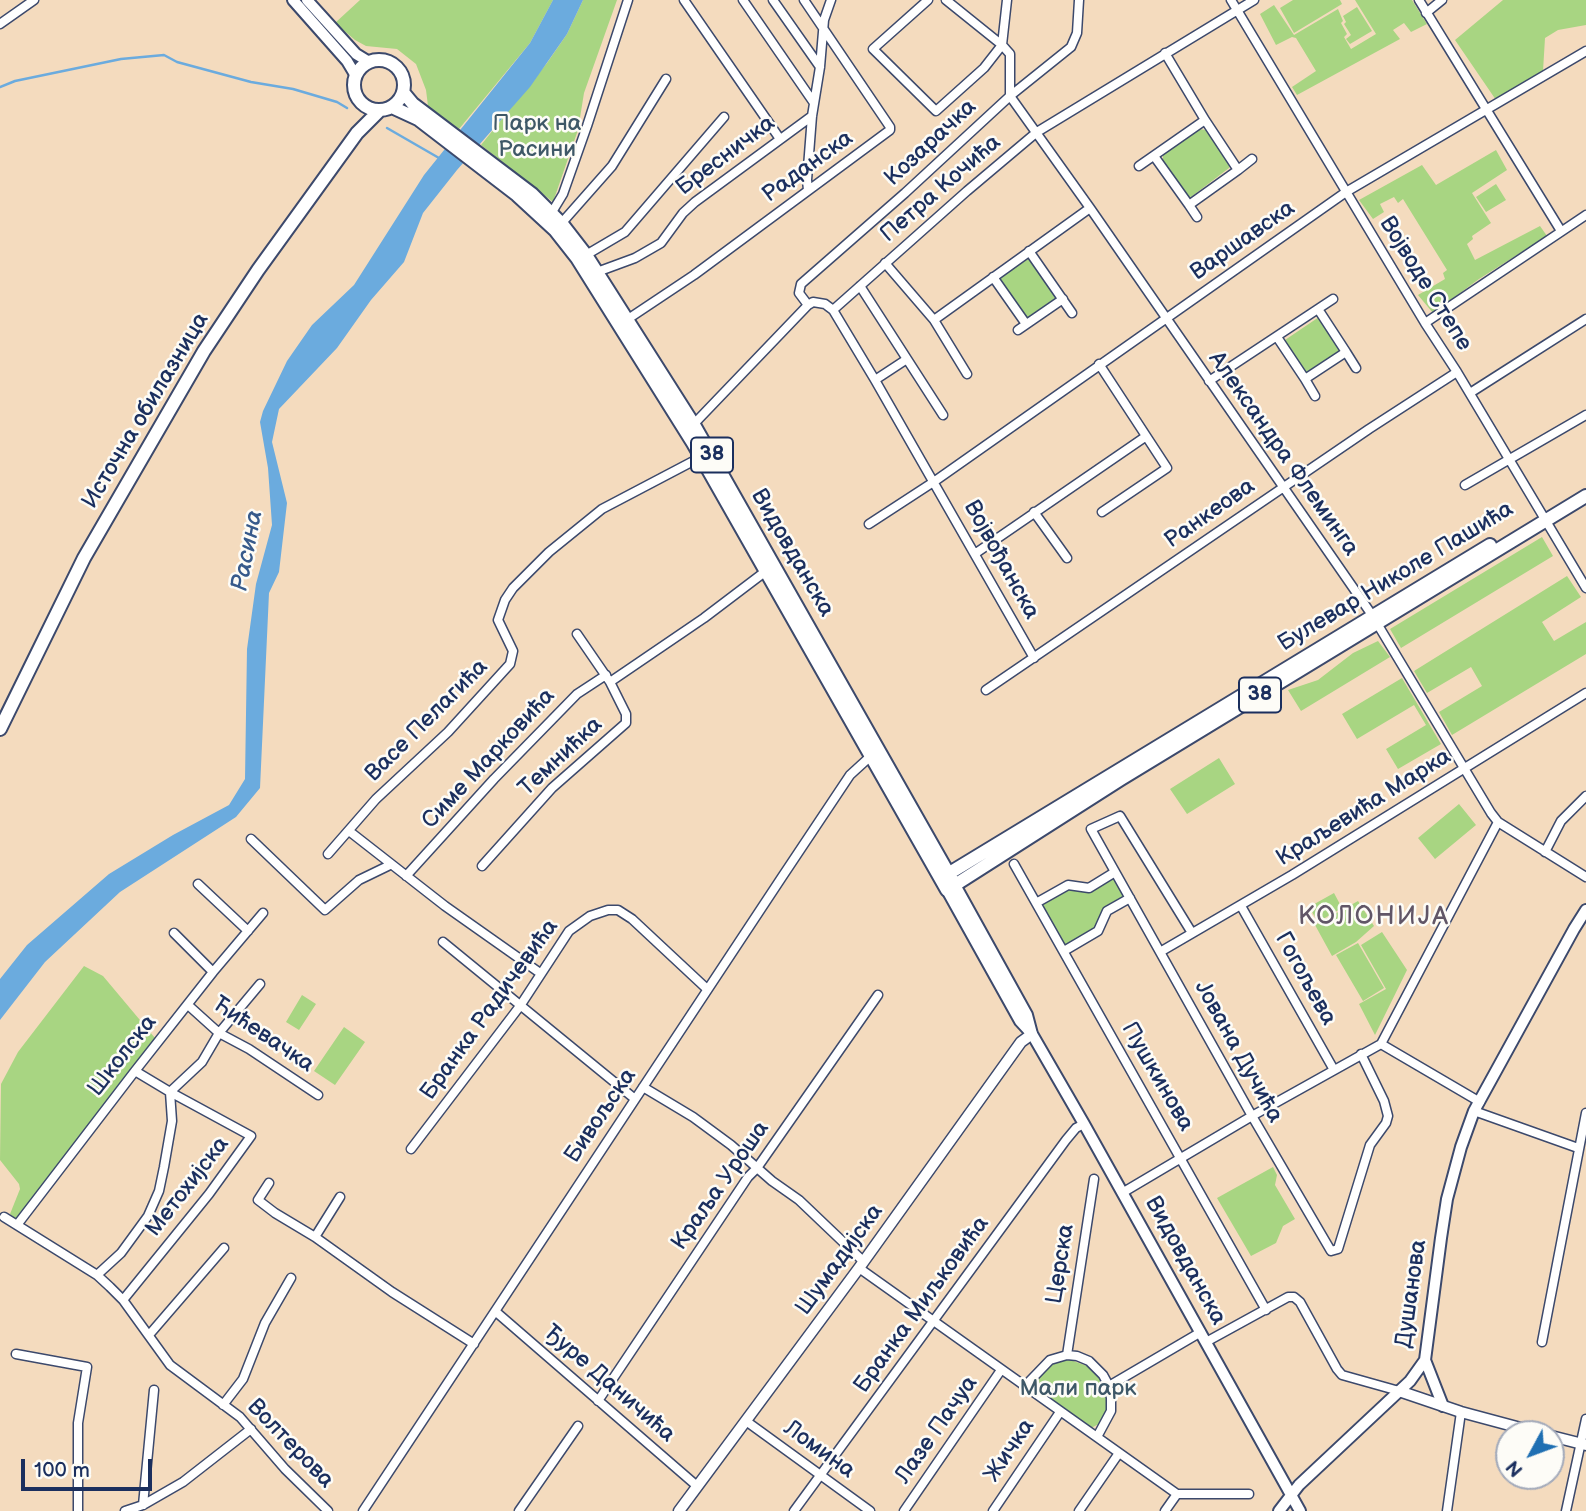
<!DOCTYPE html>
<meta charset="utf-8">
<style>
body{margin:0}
#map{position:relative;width:1586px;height:1511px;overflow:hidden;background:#f4dbbe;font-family:"Balsamiq Sans",sans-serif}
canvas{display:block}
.north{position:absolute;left:1495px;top:1420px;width:70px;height:70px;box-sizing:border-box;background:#fdfcf7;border:2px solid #a3aaba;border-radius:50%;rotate:229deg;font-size:19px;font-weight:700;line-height:28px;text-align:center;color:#1b2f5e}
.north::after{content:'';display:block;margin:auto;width:24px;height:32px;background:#1f6fb2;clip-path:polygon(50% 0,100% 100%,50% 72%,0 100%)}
.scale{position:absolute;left:21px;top:1459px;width:131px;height:32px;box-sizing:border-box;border:4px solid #1b2f5e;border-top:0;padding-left:9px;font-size:21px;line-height:24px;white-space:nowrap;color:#1b2f5e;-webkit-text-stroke:5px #fdfcf7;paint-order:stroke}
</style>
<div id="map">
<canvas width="1586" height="1511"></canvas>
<div class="north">N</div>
<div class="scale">100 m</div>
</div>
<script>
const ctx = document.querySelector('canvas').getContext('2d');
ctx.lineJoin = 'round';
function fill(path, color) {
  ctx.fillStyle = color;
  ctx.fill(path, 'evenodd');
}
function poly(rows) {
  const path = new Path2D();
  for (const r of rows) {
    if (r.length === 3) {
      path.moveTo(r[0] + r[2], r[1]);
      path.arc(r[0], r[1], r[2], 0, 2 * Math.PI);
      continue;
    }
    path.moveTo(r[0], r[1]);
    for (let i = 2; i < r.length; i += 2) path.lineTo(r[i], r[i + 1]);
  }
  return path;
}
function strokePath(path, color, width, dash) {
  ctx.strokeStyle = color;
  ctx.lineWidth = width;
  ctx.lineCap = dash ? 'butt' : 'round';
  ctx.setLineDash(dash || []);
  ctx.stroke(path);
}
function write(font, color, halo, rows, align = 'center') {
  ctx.font = font + ' "Balsamiq Sans",sans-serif';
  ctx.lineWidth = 5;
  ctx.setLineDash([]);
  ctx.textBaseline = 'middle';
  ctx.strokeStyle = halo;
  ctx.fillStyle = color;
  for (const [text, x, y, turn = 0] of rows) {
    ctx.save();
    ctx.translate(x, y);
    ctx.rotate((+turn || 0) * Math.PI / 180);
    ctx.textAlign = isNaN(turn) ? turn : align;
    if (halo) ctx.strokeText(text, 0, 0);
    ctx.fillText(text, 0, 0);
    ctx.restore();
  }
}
fill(poly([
 [360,0,553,0,530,43,459,129,428,106,426,90,416,64,397,49,366,46,355,40,335,23],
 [583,0,617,0,584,93,578,130,553,202,481,145,547,63,567,34],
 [1293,0,1340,0,1342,4,1294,33,1280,8],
 [1355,0,1412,0,1427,24,1411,32,1404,23,1393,30,1400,39,1297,95,1292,87,1316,71,1296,38,1292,37,1276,45,1260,14,1274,5,1294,35,1338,9,1343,21,1341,23,1347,34,1344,37,1351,49,1376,34],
 [1503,0,1586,0,1586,25,1558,30,1545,38,1543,71,1496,100,1455,40],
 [1357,7,1372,31,1350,44,1346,39,1351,35,1344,24,1346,22,1343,16],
 [1199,129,1206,130,1209,133,1230,164,1229,168,1191,197,1187,196,1163,163,1163,155],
 [1496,150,1507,170,1472,193,1491,223,1472,236,1473,239,1467,244,1475,260,1540,226,1547,236,1479,279,1433,313,1418,295,1445,279,1443,273,1447,270,1403,199,1398,203,1394,197,1380,204,1384,212,1373,219,1359,200,1422,165,1436,185],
 [1496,184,1506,200,1486,212,1476,197],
 [1030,258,1057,299,1027,319,999,278],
 [1319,317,1339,349,1338,352,1308,373,1305,372,1285,340],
 [1542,537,1553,556,1401,648,1390,629],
 [1567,576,1581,597,1542,622,1554,641,1586,622,1586,654,1452,735,1439,712,1482,686,1471,667,1427,693,1414,671],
 [1378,641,1390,657,1301,711,1288,690,1318,680,1353,653],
 [1402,678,1441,744,1398,769,1386,749,1426,725,1414,705,1357,739,1342,714],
 [1219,758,1235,784,1187,814,1170,789],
 [1459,804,1476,825,1435,859,1418,838],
 [1115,872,1130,898,1107,911,1098,931,1064,951,1036,903,1068,885,1089,888],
 [1334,893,1342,908,1318,922,1309,907],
 [1358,901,1374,926,1356,942,1332,956,1315,925],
 [1382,932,1407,970,1375,1035,1359,1004,1386,989,1361,945],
 [1358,943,1384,988,1363,1001,1336,955],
 [84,966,103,976,155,1038,16,1219,10,1214,20,1189,19,1184,0,1160,1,1084,18,1052],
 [302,995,316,1004,299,1030,286,1022],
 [344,1027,365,1042,335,1085,314,1071],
 [1273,1167,1277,1175,1275,1185,1295,1219,1283,1226,1276,1243,1251,1256,1217,1198],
 [1065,1358,1090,1367,1104,1384,1107,1395,1107,1411,1099,1424,1091,1428,1032,1387,1035,1378,1043,1370]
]), '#a8d582');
fill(poly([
 [553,0,583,0,567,34,530,87,457,170,423,213,404,262,371,300,337,348,279,409,272,442,287,503,279,572,269,593,260,788,236,817,120,892,45,962,0,1020,0,979,27,945,109,874,173,835,229,805,245,779,247,649,256,584,272,525,268,468,260,422,263,411,287,361,312,325,354,285,424,175,530,43]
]), '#6babde');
strokePath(poly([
 [0,87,15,81,121,59,164,55,177,62,251,82,293,89,337,102,347,108],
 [387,128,439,158]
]), '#6babde', 2.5);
const minor = poly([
 [684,0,780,139],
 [743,0,814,103],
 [773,0,820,67],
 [928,0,873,49,936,111,984,68,1002,45,1007,0],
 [946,0,1002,45,1010,54,1010,96,1090,208,1372,615,1491,813,1498,822,1586,877],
 [1231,0,1425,323,1457,372,1586,588],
 [1419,0,1561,231],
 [1426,13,1442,0],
 [0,24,34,0],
 [1154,156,1189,205,1238,170,1205,120],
 [1139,166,1205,120,1165,53],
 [1238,170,1252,159],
 [808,190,807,180,812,116,820,67,824,20,831,0],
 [1189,205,1197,217],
 [549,217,563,194,587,126,628,0],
 [559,226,612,166,666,79],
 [1029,251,1072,313],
 [586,255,625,232,724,117],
 [885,263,934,320,967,374],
 [597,272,635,258,661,243,683,213,695,202,812,116],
 [993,277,1026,324],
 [860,286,943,415],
 [808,305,799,293,801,284,905,193,1010,96,1071,47,1077,33,1079,0],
 [833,310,967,191,1037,132,1254,0],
 [934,320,1090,208],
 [625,321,694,275,890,130,890,127,804,0],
 [1425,323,1586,215],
 [1018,330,1063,299],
 [1277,337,1305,379,1346,352,1318,309],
 [1346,352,1356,368],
 [1099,364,1167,468,1102,512],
 [1305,379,1315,396],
 [875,380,907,359],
 [1209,381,1333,299],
 [1470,393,1586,319],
 [691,427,808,305,813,302,825,304,833,310,875,380,1034,658],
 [1465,485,1586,415],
 [1034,512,1067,558],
 [869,524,935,481,1346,192,1586,51],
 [976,553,1145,437],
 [610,682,704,618,766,571],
 [986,690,1369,429,1457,372],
 [349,831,445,906,540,973],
 [251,839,325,910,359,880,390,865],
 [1545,852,1561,821,1586,796],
 [328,854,376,799,448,732,510,664,513,651,498,620,505,600,513,588,549,552,602,509,701,457],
 [1014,864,1266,1310],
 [482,866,552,788,626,723,626,714,610,682,577,634],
 [406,876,494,779,577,694,606,675],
 [198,884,248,931],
 [1036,903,1068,885,1089,888,1115,872],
 [1241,906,1334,1070],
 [174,933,213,972],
 [1192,933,1120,816,1091,829,1252,1116,1331,1251,1338,1249,1370,1145,1386,1123,1388,1116,1384,1101,1361,1054],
 [443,942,635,1099],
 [1064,951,1098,931,1107,911,1130,898],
 [1160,952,1292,875,1586,693],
 [188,1005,219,1033,249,1049,318,1095],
 [1381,1044,1480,1102],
 [643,1087,693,1117,731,1145,772,1181,799,1200,863,1261],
 [1474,1111,1578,1148],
 [411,1149,520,1006,569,931,590,916,608,910,618,910,632,919,707,989],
 [269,1183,258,1200,275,1213,315,1237],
 [1122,1193,1252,1116,1381,1044,1498,822],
 [340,1197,315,1237,392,1292,474,1344],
 [4,1217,97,1275,110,1287,123,1300,170,1365,240,1417,285,1469,328,1511],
 [17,1225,135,1071,213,972,263,913],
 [859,1268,1177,1494,1249,1494],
 [97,1275,121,1253,148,1216,159,1191,164,1167,172,1121,170,1092,135,1071],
 [123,1300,209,1194,251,1136,170,1092,202,1062,219,1033,260,984],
 [495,1311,697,1486],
 [149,1335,224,1248],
 [1206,1342,1288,1297,1294,1297,1300,1302,1337,1369,1342,1375,1399,1391],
 [1542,1342,1586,1113],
 [16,1354,87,1367,78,1423,78,1511],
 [1067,1355,1094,1179],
 [1109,1386,1201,1332],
 [1024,1387,1050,1360,1067,1355,1077,1356,1089,1361,1103,1375,1109,1386,1111,1398,1111,1411,1097,1437],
 [598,1401,748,1177,757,1168,878,995],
 [223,1405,243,1379,265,1323,291,1278],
 [746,1421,870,1511],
 [143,1505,154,1390],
 [125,1511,143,1505,183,1482,251,1429],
 [363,1511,782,877,850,775,873,754],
 [519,1511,578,1426],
 [794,1511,1066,1140,1076,1128,1084,1124],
 [904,1511,1001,1370],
 [993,1511,1060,1412],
 [1079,1511,1119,1453],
 [1165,1511,1177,1494],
 [1447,1511,1461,1412],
 [1566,1511,1586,1419]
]);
const tertiary = poly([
 [1399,1391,1461,1412,1543,1434],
 [1551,1436,1586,1445],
 [679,1511,859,1268,1021,1042,1032,1034]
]);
const secondary = poly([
 [293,0,347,61,356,76],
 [307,0,356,54,369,62],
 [955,885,1027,1015,1032,1034],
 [947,890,1020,1021,1032,1034,1084,1124,1300,1511],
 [1425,1360,1443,1406],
 [1279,1511,1299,1485,1410,1381,1425,1360,1441,1238,1447,1199,1461,1147,1474,1111,1574,929,1586,910]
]);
const primary = poly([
 [379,85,25],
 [403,92,413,104,532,194,562,224,586,255,694,425,955,885],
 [392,107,418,119,517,195,555,230,577,258,693,443,947,890,1121,779,1586,496],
 [0,729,84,558,204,351,258,270,357,133,380,110],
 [943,877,1490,545]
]);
strokePath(minor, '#3c496c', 11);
strokePath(tertiary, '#3c496c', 13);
strokePath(secondary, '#3c496c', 14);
strokePath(primary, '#3c496c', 16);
strokePath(minor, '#fff', 8);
strokePath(tertiary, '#fff', 10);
strokePath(secondary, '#fff', 10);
strokePath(primary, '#fff', 12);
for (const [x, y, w] of [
 [712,455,42],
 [1260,695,42]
]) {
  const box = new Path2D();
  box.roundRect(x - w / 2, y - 17.5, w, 35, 5);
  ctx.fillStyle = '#fdfcf7';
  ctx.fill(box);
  strokePath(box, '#1b2f5e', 2);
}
write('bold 21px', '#1b2f5e', null, [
 ["38",712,455],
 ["38",1260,695]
]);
write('23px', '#3e5867', '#fdfcf7', [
 ["Парк на",537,124],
 ["Расини",537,150],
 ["Мали парк",1078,1389]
]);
write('23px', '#1b2f5e', '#fdfcf7', [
 ["Козарачка",931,143,-43],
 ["Бресничка",726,156,-37],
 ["Раданска",808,167,-36],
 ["Петра Кочића",941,189,-41],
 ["Варшавска",1243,241,-35],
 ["Војводе Степе",1425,284,58],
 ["Источна обилазница",146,411,-59],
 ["Александра Флеминга",1283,454,55],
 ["Ранкеова",1210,514,-35],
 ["Видовданска",792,553,60],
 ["Војвођанска",1001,560,61],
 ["Булевар Николе Пашића",1396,577,-31],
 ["Васе Пелагића",427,721,-45],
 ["Темнићка",561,757,-43],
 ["Симе Марковића",489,759,-47],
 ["Краљевића Марка",1364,808,-32],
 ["Гогољева",1305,979,61],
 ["Бранка Радичевића",490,1010,-54],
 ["Ћићевачка",263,1035,34],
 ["Јована Дучића",1238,1052,61],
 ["Школска",123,1056,-52],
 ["Пушкинова",1157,1077,60],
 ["Бивољска",601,1116,-56],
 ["Краља Уроша",721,1186,-55],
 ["Метохијска",188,1187,-52],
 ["Шумадијска",840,1260,-54],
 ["Видовданска",1185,1261,61],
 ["Церска",1061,1264,-81],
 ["Душанова",1412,1294,-82],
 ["Бранка Миљковића",922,1305,-54],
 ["Ђуре Даничића",609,1384,41],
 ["Лазе Пачуа",937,1430,-55],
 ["Волтерова",290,1444,46],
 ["Ломина",819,1450,36],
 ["Жичка",1010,1451,-56]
]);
write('italic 24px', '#375a8b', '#fdfcf7', [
 ["Расина",248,551,-79]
]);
ctx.letterSpacing = '2px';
write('26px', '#615667', '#fdfcf7', [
 ["КОЛОНИЈА",1374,917]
]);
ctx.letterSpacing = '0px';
</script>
